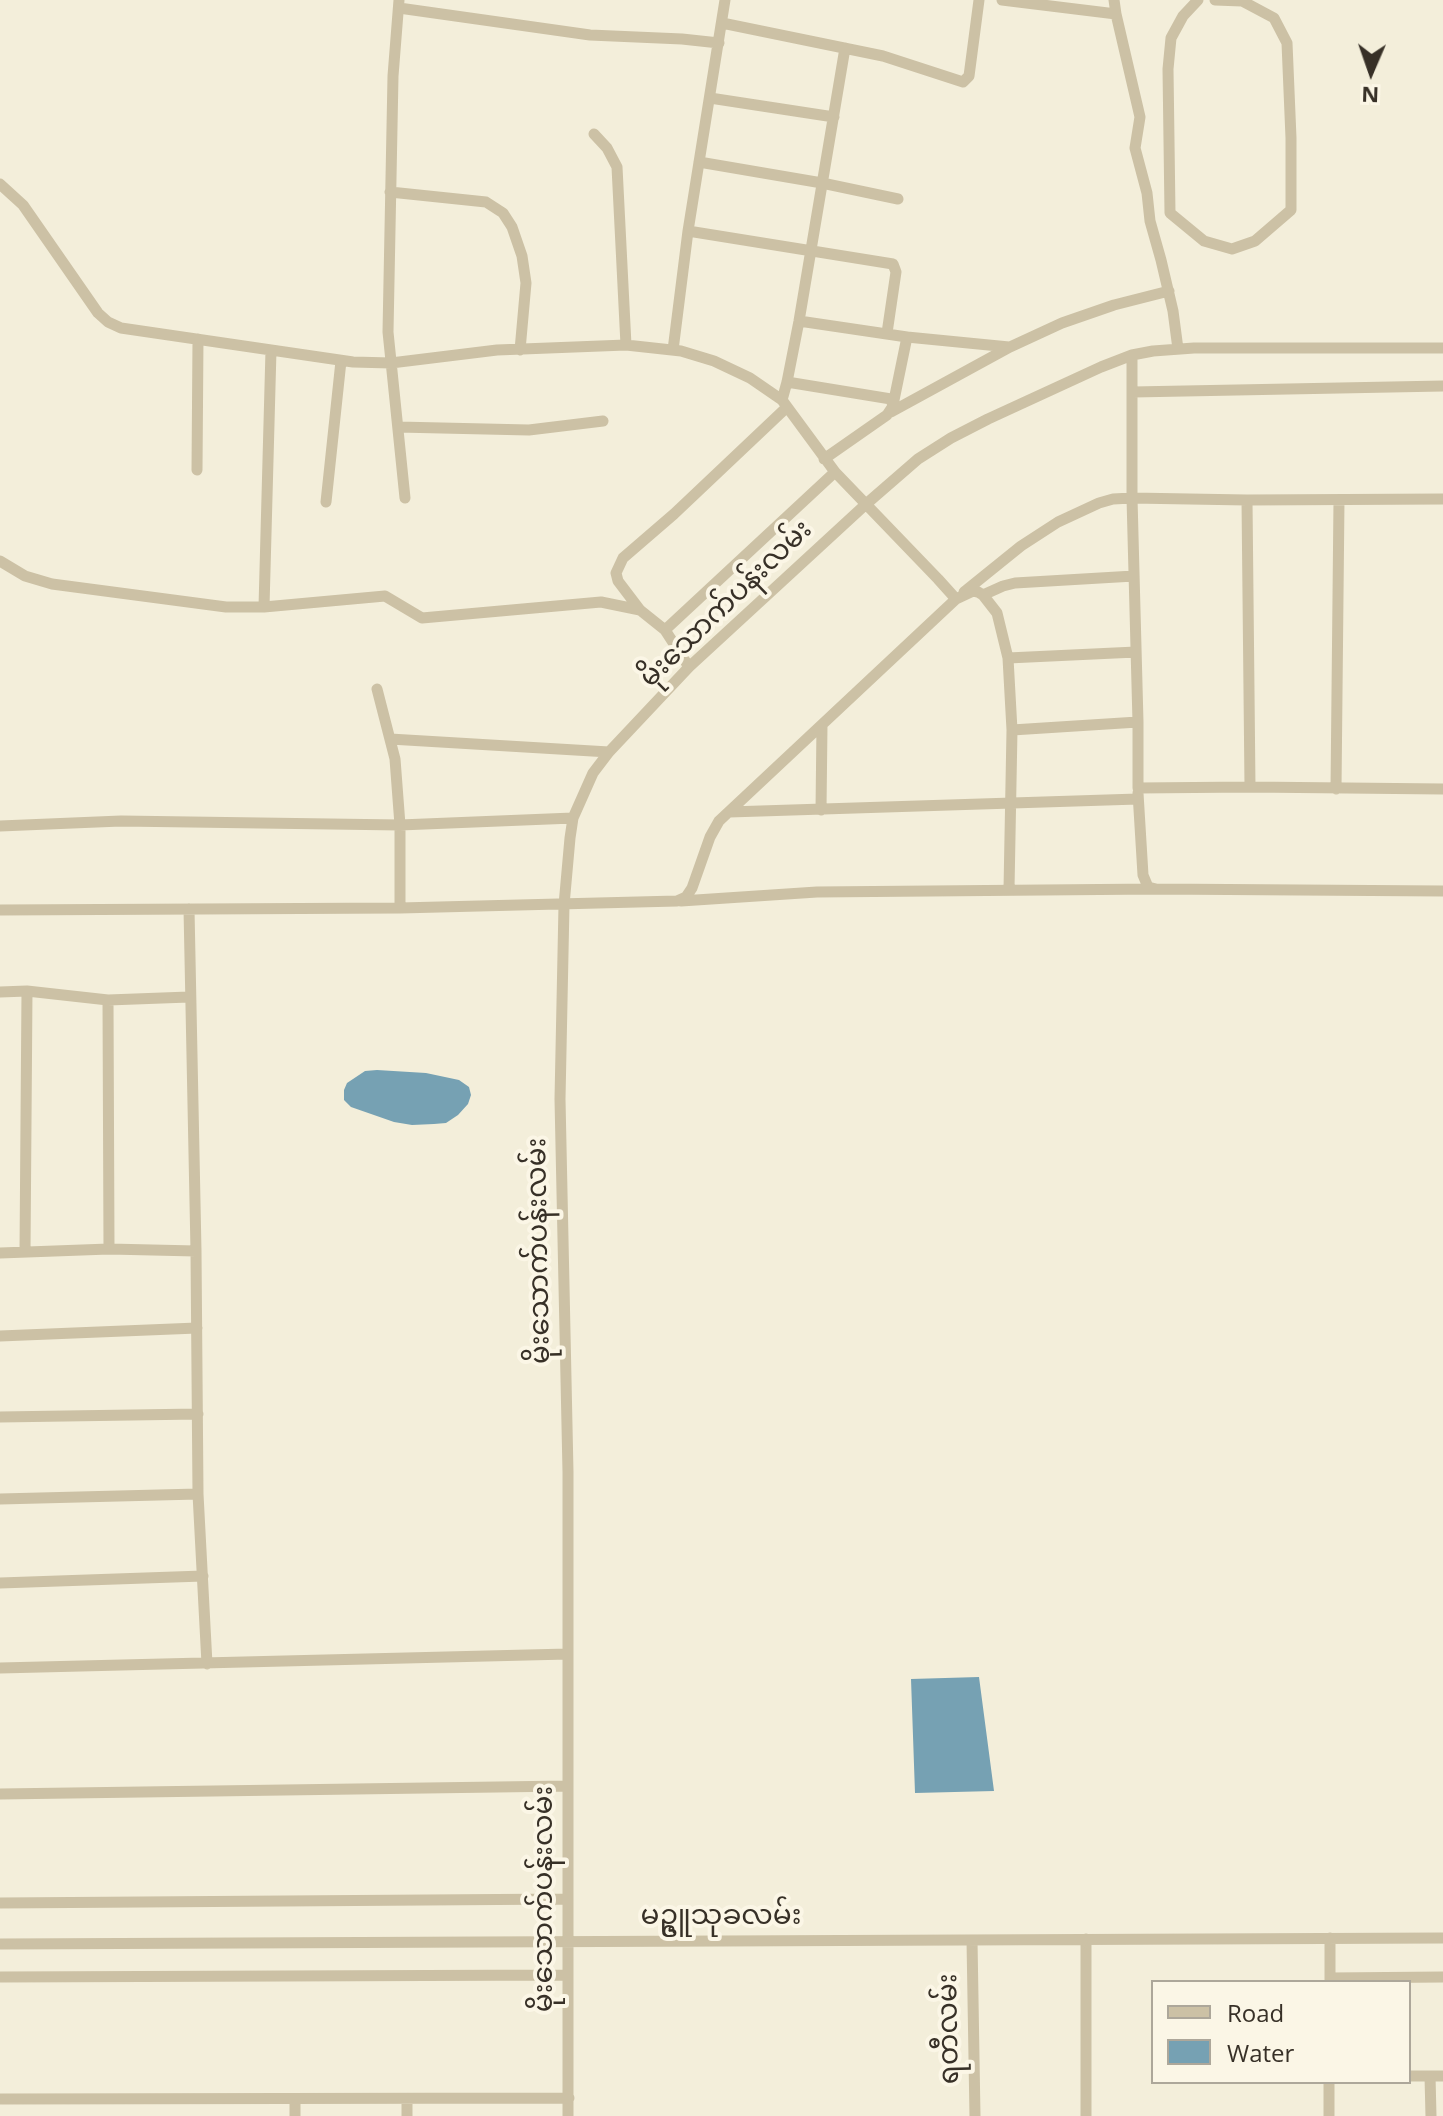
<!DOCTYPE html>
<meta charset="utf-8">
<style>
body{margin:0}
#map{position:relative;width:1443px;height:2116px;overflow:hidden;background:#f3eeda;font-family:"Open Sans",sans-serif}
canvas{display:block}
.legend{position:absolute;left:1151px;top:1980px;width:260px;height:104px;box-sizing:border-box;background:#fbf6e6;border:2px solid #ada79a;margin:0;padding:10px 14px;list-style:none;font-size:24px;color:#373027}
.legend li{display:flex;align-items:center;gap:16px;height:40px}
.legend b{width:40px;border:2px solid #ada79a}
.north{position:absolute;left:1331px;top:32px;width:80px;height:80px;-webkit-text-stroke:6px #fbf6e6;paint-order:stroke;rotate:182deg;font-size:22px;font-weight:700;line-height:32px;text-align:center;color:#373027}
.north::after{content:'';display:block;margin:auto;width:28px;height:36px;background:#373027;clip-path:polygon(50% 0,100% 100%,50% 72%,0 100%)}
</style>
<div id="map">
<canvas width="1443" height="2116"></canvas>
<ul class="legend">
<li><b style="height:10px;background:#ccc1a5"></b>Road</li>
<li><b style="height:22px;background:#76a1b3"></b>Water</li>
</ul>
<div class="north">N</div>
</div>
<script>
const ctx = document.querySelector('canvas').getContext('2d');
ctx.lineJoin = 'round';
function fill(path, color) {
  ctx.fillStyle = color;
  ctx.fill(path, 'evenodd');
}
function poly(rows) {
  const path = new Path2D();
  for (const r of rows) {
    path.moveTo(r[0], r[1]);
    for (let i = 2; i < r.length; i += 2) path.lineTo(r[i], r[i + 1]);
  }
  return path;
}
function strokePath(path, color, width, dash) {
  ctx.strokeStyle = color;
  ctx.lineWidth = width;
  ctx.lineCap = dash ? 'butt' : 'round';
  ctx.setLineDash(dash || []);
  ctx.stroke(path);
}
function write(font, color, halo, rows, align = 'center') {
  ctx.font = font + ' "Open Sans","Noto Sans Myanmar",sans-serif';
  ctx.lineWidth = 8;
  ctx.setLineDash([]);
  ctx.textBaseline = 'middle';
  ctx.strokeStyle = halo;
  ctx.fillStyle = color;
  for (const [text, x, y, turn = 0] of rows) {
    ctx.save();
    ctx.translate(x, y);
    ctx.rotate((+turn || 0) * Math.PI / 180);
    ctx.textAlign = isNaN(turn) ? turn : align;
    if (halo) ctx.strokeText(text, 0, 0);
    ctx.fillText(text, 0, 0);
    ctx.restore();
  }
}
fill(poly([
 [377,1070,426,1073,459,1080,469,1087,471,1095,468,1104,458,1115,446,1123,434,1124,412,1125,394,1122,351,1107,344,1100,344,1090,347,1083,365,1071],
 [979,1677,994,1791,915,1793,911,1679]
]), '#76a1b3');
strokePath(poly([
 [399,0,393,76,388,332,405,498],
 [1002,0,1116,14,1140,117,1135,148,1147,193,1150,221,1161,260,1173,311,1178,349],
 [1114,0,1116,14],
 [1198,0,1183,16,1171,38,1168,69,1170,213,1204,241,1232,249,1255,241,1291,210,1291,138,1287,43,1274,18,1242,1,1215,0],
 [399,8,590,35,682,39,719,43],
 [722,23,883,56,963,82,969,76,979,0],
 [710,98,834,117],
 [594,134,607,148,617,167,626,345],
 [699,162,822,183,898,199],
 [0,184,23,205,98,313,108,322,121,328,353,362,391,363,497,350,626,345,681,351,714,361,750,378,782,400,835,472,938,579,956,599,719,821,710,837,692,888,686,897,677,901,400,908,0,910],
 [390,192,486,202,503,213,512,227,522,256,526,283,520,350],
 [688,231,893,264,896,272,887,333],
 [799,321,907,337,1009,347],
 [673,350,688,231,725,0],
 [1132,355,1132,498,1138,722],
 [787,382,891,399,893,406,887,415,824,459],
 [1133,392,1443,386],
 [782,400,787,382,799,321,845,48],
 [893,405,907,337],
 [891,412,1010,347,1062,323,1114,305,1169,291],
 [398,427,529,430,603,421],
 [197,470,198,339],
 [1443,499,1247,500,1250,787,1443,789],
 [326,502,341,361],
 [0,561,25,576,52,584,226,607,264,607,385,596,422,618,601,602,640,610,665,630,689,667],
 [964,592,1021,546,1058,522,1099,503,1113,499,1132,498,1247,500],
 [983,595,1003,586,1015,583,1134,576],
 [956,599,973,591,978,592,983,595,997,613,1008,658,1012,730,1138,722,1138,788,1250,787],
 [264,607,271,350],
 [640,610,618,581,616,573,623,558,674,514,786,408],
 [665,630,835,472],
 [1008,658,1136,652],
 [377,689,395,759,400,825,573,818],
 [390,739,609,752],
 [1336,789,1339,500],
 [1138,793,1143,875,1148,887,1156,889,1443,891],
 [821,810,822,725],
 [729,812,1138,799],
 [0,826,121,821,400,825,400,908],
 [1009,889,1012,730],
 [681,901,817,892,1156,889],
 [189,909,196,1251,198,1494,207,1664],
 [0,992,27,991,108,1000,189,997],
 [108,1000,109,1249],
 [25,1252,27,991],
 [0,1253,109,1249,196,1251],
 [0,1336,197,1328],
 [0,1417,198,1414],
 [0,1499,198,1494],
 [0,1583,203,1576],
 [0,1668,568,1654],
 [0,1794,568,1786],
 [0,1903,568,1899],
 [1330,1938,1330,1981],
 [1086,1939,1086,2116],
 [972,1940,975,2116],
 [0,1944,1443,1938],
 [0,1977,568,1975],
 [1330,1978,1443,1977],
 [1409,2076,1443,2076],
 [1430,2076,1431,2116],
 [0,2099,569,2098],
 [295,2099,295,2116],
 [407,2100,407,2116],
 [568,2116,568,1472,560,1099,564,905,570,838,573,818,593,773,609,752,689,667,865,505,918,459,951,438,988,419,1101,367,1132,355,1153,351,1194,348,1443,348],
 [1329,2116,1329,2082]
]), '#ccc1a5', 11);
write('28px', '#373027', '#fbf6e6', [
 ["မိုးသောက်ပန်းလမ်း",726,604,-44],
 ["မိုးသောက်ပန်းလမ်း",539,1251,-91],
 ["မိုးသောက်ပန်းလမ်း",544,1899,-90],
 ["မဥ္ဇူသုခလမ်း",721,1916],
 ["ရတီလမ်း",949,2029,-91]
]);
</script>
